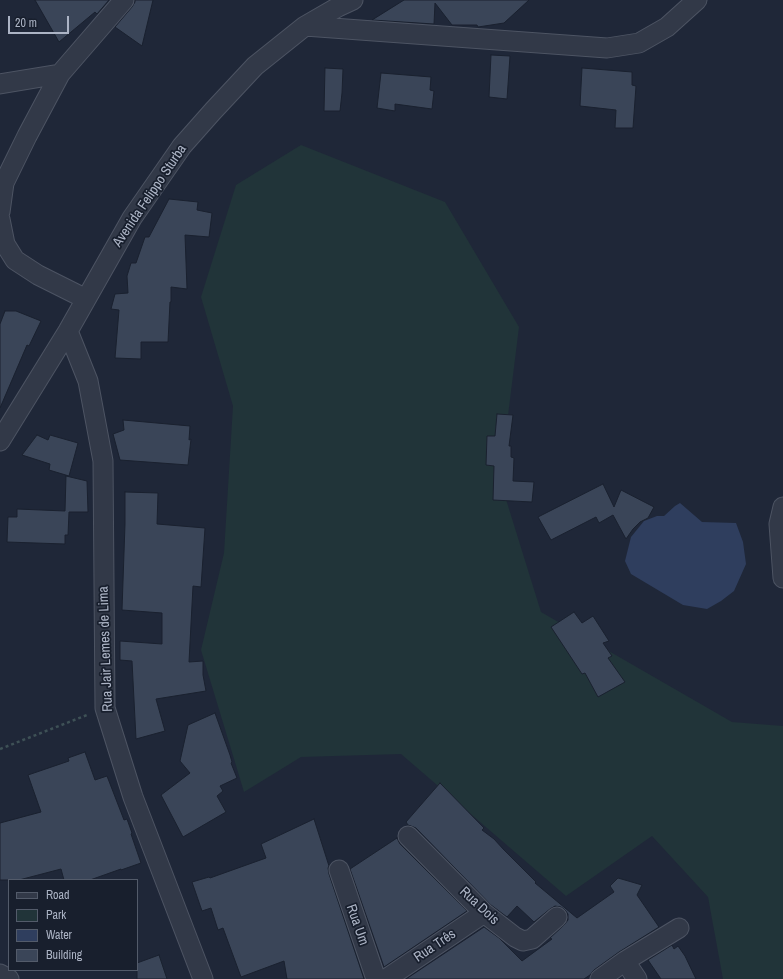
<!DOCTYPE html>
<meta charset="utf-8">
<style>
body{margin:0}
#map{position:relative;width:783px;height:979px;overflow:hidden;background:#1f2738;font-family:"Archivo Narrow",sans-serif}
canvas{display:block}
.legend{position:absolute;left:8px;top:879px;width:130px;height:92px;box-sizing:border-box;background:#181f2d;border:1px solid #535b6a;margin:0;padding:5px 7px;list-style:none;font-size:12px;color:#acb4c5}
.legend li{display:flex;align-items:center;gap:8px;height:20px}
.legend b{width:20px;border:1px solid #535b6a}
.scale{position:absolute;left:8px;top:16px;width:61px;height:18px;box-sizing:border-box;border:2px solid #acb4c5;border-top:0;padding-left:5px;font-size:12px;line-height:14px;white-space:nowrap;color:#acb4c5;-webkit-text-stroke:3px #181f2d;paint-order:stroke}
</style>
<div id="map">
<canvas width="783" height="979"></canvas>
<ul class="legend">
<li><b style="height:5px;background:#323948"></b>Road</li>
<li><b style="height:11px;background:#213439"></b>Park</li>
<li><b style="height:11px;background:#2f3e5e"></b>Water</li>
<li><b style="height:11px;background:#3a4558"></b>Building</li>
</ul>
<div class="scale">20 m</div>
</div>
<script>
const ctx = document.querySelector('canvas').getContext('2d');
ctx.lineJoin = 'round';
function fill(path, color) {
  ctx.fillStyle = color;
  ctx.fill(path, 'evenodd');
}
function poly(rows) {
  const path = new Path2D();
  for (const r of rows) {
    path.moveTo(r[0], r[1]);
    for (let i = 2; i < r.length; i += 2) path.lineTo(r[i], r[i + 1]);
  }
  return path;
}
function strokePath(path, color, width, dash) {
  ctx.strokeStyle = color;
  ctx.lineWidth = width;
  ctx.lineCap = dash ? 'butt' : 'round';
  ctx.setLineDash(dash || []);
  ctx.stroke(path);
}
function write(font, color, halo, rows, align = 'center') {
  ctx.font = font + ' "Archivo Narrow",sans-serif';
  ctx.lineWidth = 3.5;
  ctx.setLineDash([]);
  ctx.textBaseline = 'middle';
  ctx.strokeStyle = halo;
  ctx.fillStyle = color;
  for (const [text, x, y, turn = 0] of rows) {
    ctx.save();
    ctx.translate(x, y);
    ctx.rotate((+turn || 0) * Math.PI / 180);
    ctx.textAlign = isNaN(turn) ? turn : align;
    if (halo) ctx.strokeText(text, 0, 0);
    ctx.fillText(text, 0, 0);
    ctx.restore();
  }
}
fill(poly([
 [301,145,445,202,519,327,500,480,541,612,732,722,783,726,783,979,723,979,708,897,652,836,566,896,401,754,301,757,244,792,201,650,224,553,233,406,201,297,236,185]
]), '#213439');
fill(poly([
 [680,503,702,522,736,523,743,542,746,564,734,591,721,601,707,609,683,605,631,574,625,561,631,537,644,521,657,516,664,516,675,506]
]), '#2f3e5e');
const building = poly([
 [35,0,109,0,97,14,95,12,59,42,35,0],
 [135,0,153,0,142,46,115,27,132,7,135,2,135,0],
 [404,0,529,0,504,23,478,27,477,25,452,25,435,3,434,24,372,20,404,0],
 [491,55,510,56,507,99,489,97,491,55],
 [325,68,343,69,342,93,340,111,324,111,325,68],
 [582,68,632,72,632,85,636,86,633,128,615,128,616,110,580,106,582,68],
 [381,73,431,77,430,90,434,91,432,109,395,104,395,111,377,108,381,73],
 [169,199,198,202,197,210,212,213,209,237,185,235,187,289,171,287,171,302,170,302,168,342,141,342,141,359,115,358,119,310,111,309,115,294,128,293,127,276,131,263,136,263,145,237,149,237,169,199],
 [5,311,16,311,41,321,29,346,27,345,0,408,0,324,5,311],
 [497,414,513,415,509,446,511,446,511,457,514,458,513,481,534,482,532,502,493,500,494,466,486,465,487,436,495,436,497,414],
 [123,420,190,426,189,440,191,439,188,465,120,460,113,434,124,430,123,420],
 [37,435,48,440,50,435,78,443,69,476,49,470,50,464,22,455,37,435],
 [66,476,87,481,88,512,69,512,68,535,65,535,65,544,7,542,8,517,17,517,17,509,65,511,66,476],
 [603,484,614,507,621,490,654,507,648,518,640,522,633,529,626,539,613,515,599,523,596,517,551,540,538,517,603,484],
 [125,492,158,493,157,524,205,528,201,587,193,586,189,662,203,661,203,675,206,691,156,699,165,731,136,739,132,661,120,660,120,641,162,644,162,613,122,610,125,524,125,492],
 [574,612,582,623,593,616,609,641,603,643,612,656,608,658,625,682,598,697,585,673,582,674,551,627,574,612],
 [215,713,230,755,232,762,231,763,237,778,220,786,223,791,217,796,226,812,183,837,161,795,190,773,180,761,188,725,215,713],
 [85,752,95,780,107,776,124,820,127,819,132,833,131,834,141,863,121,870,121,869,90,880,64,880,61,869,19,880,0,880,0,823,41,812,28,775,69,761,68,758,85,752],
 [440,783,484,828,482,830,494,839,504,850,536,882,535,883,577,918,614,892,610,886,618,878,642,885,637,895,659,927,619,952,594,970,590,975,584,979,406,979,484,927,499,938,522,961,552,939,550,938,564,925,568,920,568,914,565,910,561,907,555,906,550,909,534,922,517,906,507,917,491,905,416,828,411,826,408,825,406,822,440,783],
 [314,819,329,866,328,868,329,874,364,979,287,979,284,961,241,977,223,928,218,930,211,908,202,911,192,882,209,877,210,878,266,858,261,844,314,819],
 [397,838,400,844,467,911,384,967,350,869,397,838],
 [672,945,674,949,678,946,685,956,696,979,661,979,648,960,672,945],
 [159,955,167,979,137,979,137,963,159,955]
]);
fill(building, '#3a4558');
strokePath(building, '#1a212f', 1);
const street = poly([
 [305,26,607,48,639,43,667,27,697,0],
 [0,84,60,74],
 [0,212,4,183,27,136,60,74,124,0],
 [0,219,5,244,15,260,38,275,86,299],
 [68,331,88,381,103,461,105,708,133,797,203,979],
 [0,441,68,331,132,218,182,146,213,111,255,66,305,26,338,7,353,0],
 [783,507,779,524,783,578],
 [408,836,484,913,515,937,523,941,532,939,557,917],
 [339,870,376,979],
 [625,961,637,979],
 [0,974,9,979],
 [386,979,484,913],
 [600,979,625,961,679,928]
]);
strokePath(street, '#4d5463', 21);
strokePath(poly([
 [0,749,87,715]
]), '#3e5156', 2.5, [3, 3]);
strokePath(street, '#323948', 19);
write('14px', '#acb4c5', '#181f2d', [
 ["Avenida Felippo Sturba",150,196,-56],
 ["Rua Jair Lemes de Lima",106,649,-92],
 ["Rua Dois",479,906,43],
 ["Rua Um",357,925,71],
 ["Rua Três",435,946,-34]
]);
</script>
